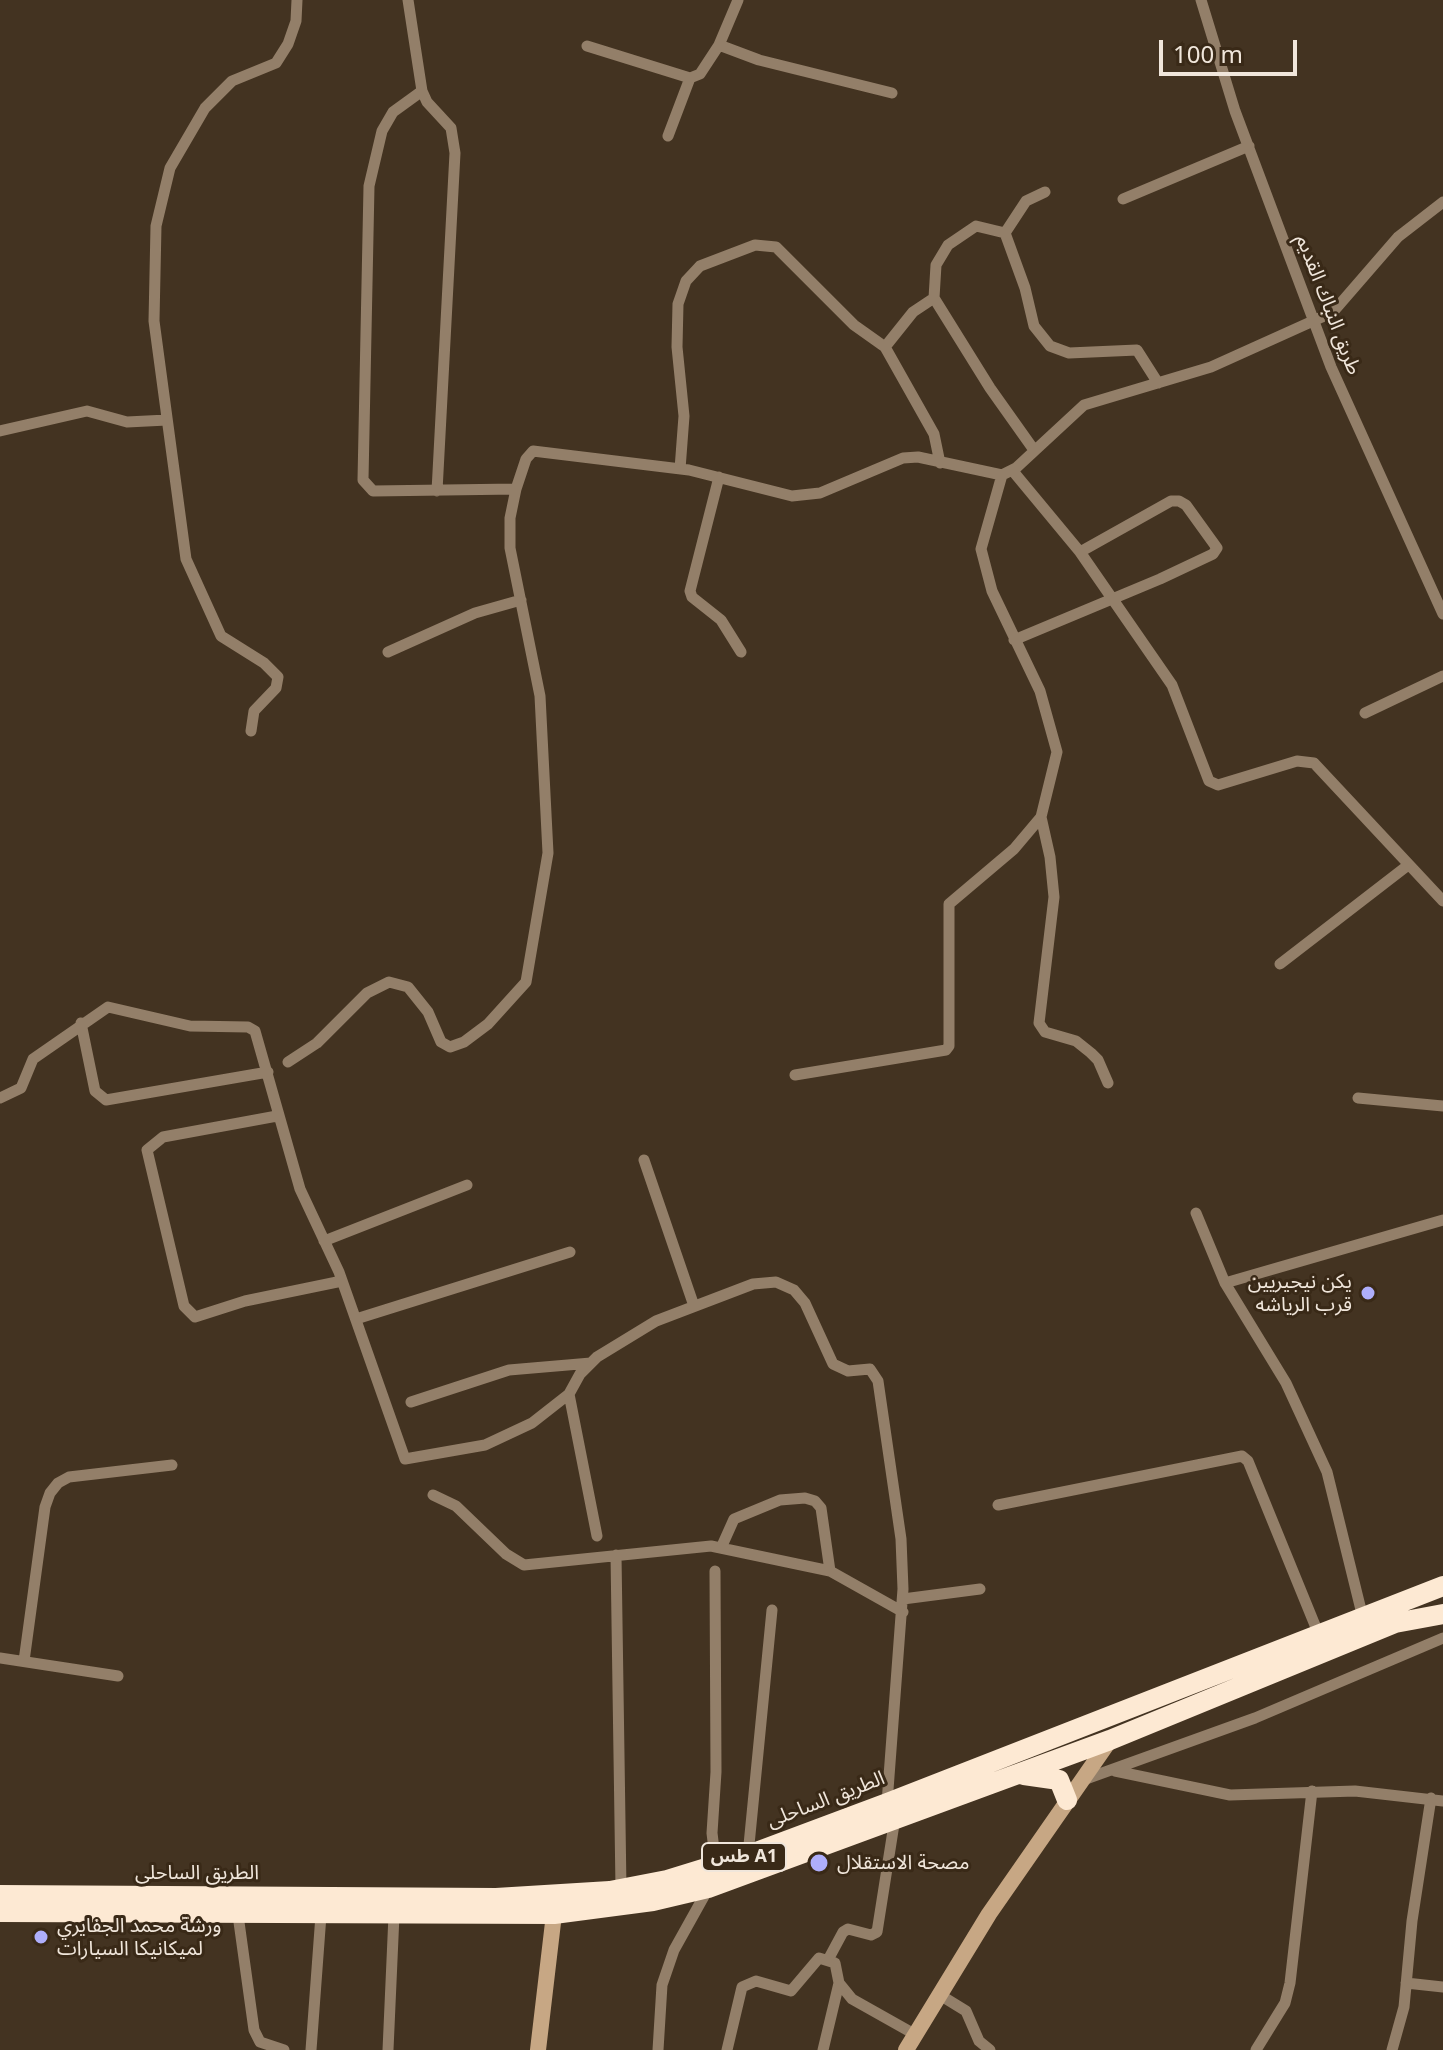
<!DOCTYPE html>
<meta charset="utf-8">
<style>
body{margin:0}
#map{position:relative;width:1443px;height:2050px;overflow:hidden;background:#433321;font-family:"Noto Sans",sans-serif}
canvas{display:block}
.scale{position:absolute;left:1159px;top:40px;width:138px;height:36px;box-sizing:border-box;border:4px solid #f0e6db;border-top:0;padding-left:10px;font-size:24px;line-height:28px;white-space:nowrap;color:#f0e6db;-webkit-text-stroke:6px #392917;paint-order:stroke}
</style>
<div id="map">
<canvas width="1443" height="2050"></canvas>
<div class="scale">100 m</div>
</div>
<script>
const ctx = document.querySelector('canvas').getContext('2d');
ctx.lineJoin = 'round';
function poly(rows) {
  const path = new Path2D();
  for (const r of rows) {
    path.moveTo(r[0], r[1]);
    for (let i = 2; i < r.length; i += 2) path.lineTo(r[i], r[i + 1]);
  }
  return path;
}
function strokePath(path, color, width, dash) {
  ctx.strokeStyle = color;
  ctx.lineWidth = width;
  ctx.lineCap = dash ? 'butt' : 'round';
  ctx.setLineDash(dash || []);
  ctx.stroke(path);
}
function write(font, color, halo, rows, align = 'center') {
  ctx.font = font + ' "Noto Sans","Noto Sans Arabic",sans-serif';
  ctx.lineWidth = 6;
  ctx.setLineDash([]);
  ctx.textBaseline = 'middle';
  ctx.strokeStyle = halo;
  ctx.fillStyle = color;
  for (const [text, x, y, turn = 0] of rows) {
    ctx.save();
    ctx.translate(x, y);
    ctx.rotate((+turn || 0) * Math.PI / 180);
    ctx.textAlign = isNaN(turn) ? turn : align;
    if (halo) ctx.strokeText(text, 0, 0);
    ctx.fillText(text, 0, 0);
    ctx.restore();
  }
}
strokePath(poly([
 [408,0,422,91,427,102,451,128,455,153,437,491],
 [1201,0,1235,111,1331,367,1443,614],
 [719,45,759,60,892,93],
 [587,46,690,78,700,74,719,45,738,0],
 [422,91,393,112,382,131,369,186,363,480,373,491,516,489,526,459,533,451,689,470,792,496,820,493,903,458,918,457,1002,475,1016,468,1084,405,1211,367,1333,312,1398,237,1443,202],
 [668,136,690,78],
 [1045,192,1026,201,1005,233,1025,288,1034,326,1050,346,1069,353,1137,350,1158,383],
 [1123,199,1249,146],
 [1005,233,976,226,948,245,936,265,934,298,990,388,1034,450],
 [934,298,913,312,885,347,934,434,940,463],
 [0,431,87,411,127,422,167,420],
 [680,469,684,416,677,347,678,304,686,281,700,266,755,245,776,247,854,325,885,347],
 [1012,470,1080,552,1172,685,1209,781,1218,785,1297,761,1314,763,1443,901],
 [719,477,690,591,692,597,721,620,741,652],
 [1014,640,1160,579,1213,554,1217,548,1186,505,1179,501,1171,501,1080,552],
 [388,652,475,613,521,600],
 [1365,713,1443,676],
 [251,731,254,711,276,688,278,677,264,663,221,636,186,559,154,321,156,226,170,168,205,108,232,81,276,63,288,44,296,21,297,0],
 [1041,817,1050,857,1054,897,1039,1023,1045,1032,1076,1041,1091,1053,1098,1060,1108,1083],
 [1280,964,1407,866],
 [81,1023,95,1091,106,1100,268,1072],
 [288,1062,317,1043,367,993,389,982,408,987,428,1012,441,1042,450,1047,464,1042,488,1024,526,982,548,853,540,696,510,548,510,518,516,489],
 [795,1075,946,1050,949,1046,949,904,1014,849,1041,817,1057,752,1040,691,992,591,981,549,1002,475],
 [0,1098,21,1088,33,1059,108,1007,190,1026,248,1027,255,1031,300,1189,339,1272,405,1459,485,1445,532,1423,569,1394,580,1374,597,1357,656,1321,753,1284,776,1282,794,1290,805,1303,833,1364,848,1371,870,1369,878,1381,901,1539,903,1589,887,1803],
 [1358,1098,1443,1106],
 [277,1116,163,1137,147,1150,184,1306,195,1317,245,1301,342,1281],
 [644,1160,694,1306],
 [1196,1213,1225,1283,1286,1383,1327,1472,1363,1618],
 [324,1241,467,1185],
 [1225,1283,1443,1220],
 [356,1319,570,1252],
 [569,1394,597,1536],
 [411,1402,509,1370,591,1363],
 [433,1495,456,1506,506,1554,524,1565,711,1546,830,1571,903,1612],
 [998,1505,1242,1456,1248,1461,1319,1635],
 [721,1548,734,1519,780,1500,805,1498,815,1501,821,1508,830,1571],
 [616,1555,621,1889],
 [715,1571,716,1772,712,1833,716,1866],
 [903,1599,980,1589],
 [0,1658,118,1676],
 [24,1661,45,1507,50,1493,58,1483,69,1477,172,1465],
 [1115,1771,1230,1795,1355,1791,1443,1801],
 [1083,1780,1255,1718,1443,1638],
 [748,1855,772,1610],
 [238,1915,254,2030,260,2042,284,2050],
 [829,1958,843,1932,848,1929,871,1935,877,1932,895,1818],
 [1406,1983,1443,1987],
 [940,1995,966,2011,979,2041,990,2050],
 [311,2050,321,1915],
 [388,2050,394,1915],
 [658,2050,662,1985,674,1950,708,1889],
 [727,2050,742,1987,756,1981,791,1991,819,1958,835,1963,839,1983,852,1999,916,2035],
 [823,2050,839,1983],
 [1256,2050,1285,2003,1290,1983,1312,1791],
 [1392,2050,1404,2007,1412,1921,1431,1798]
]), '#937f69', 11);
strokePath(poly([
 [538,2050,554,1914],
 [906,2050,989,1914,1110,1740]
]), '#c7a784', 16);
strokePath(poly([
 [1024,1775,1059,1780,1067,1800],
 [0,1895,496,1898,610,1891,667,1880,748,1855,887,1803,1443,1586],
 [0,1912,554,1914,653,1901,708,1888,1110,1740,1395,1623,1443,1614]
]), '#fde9d3', 20);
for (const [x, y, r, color] of [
 [1368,1293,8,"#aeaefb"],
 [819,1863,10,"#aeaefb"],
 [41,1937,8,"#aeaefb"]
]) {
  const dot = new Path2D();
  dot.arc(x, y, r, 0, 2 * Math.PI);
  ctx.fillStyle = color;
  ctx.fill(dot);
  strokePath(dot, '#392917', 3);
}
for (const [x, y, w] of [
 [744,1857,84]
]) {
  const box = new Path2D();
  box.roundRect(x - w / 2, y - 14, w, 28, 6);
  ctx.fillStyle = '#392917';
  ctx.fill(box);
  strokePath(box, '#f0e6db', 2);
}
write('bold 18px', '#f0e6db', null, [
 ["طس A1",744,1857]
]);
write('20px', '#f0e6db', '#392917', [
 ["طريق النباك القديم",1328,305,69],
 ["الطريق الساحلى",826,1800,-21],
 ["الطريق الساحلى",197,1873]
]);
write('20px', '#f0e6db', '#392917', [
 ["يكن نيجيريين",1352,1282,"right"],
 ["قرب الرياشه",1352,1305,"right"],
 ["مصحة الاستقلال",837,1863],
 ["ورشة محمد الجفايري",57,1926],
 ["لميكانيكا السيارات",57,1949]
], 'left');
</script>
